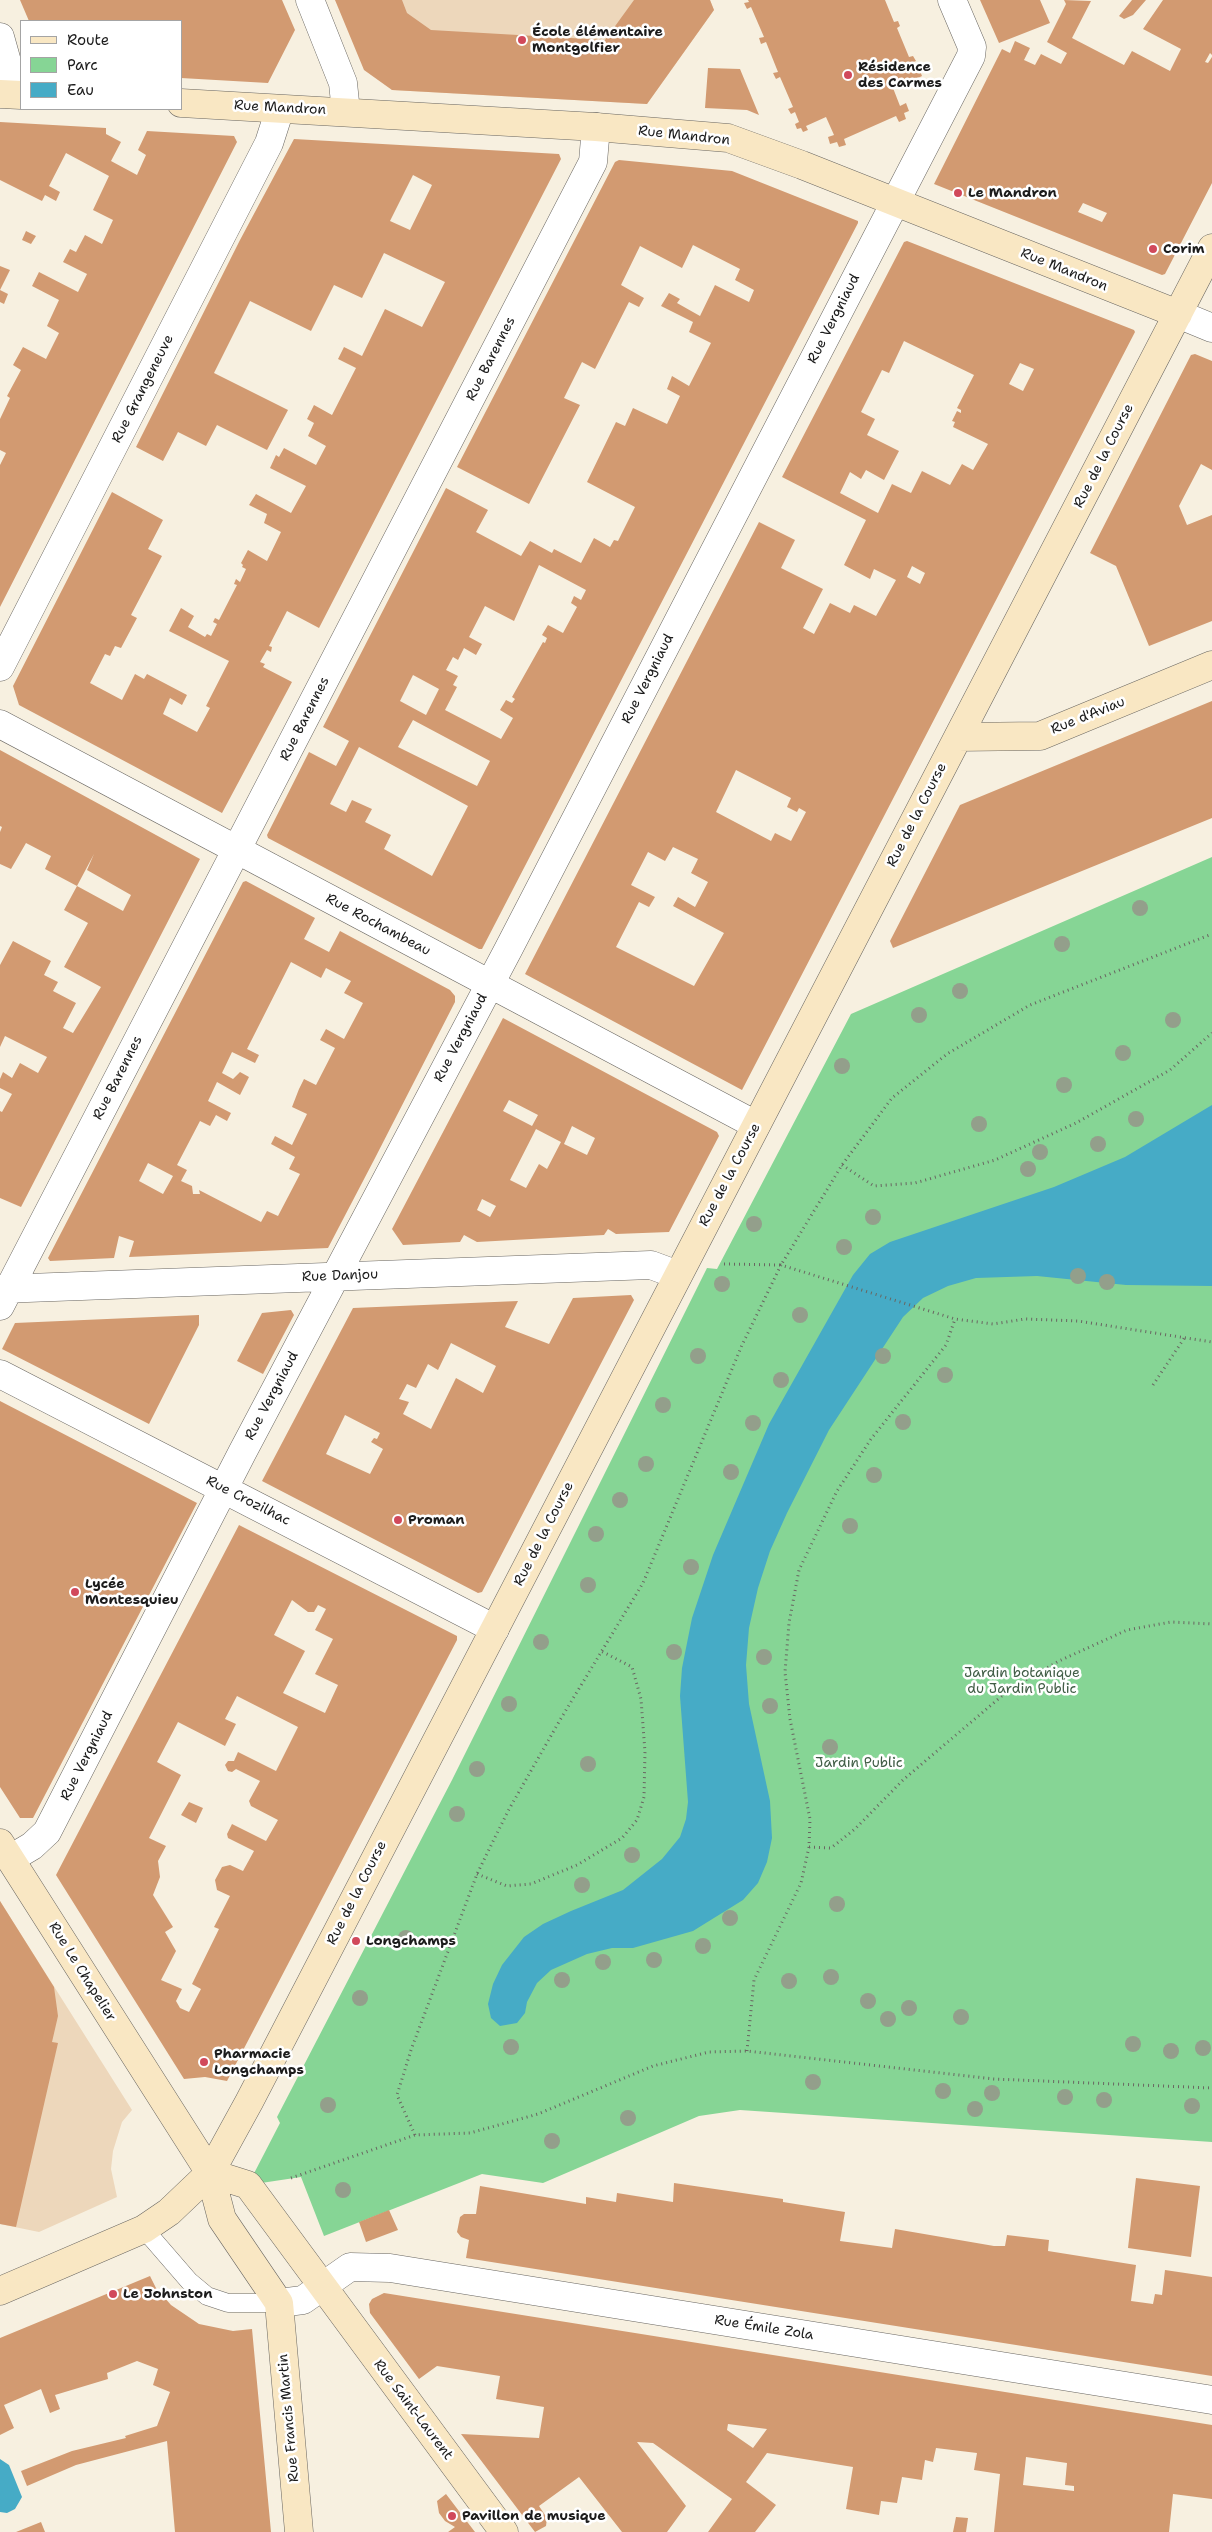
<!DOCTYPE html>
<meta charset="utf-8">
<style>
body{margin:0}
#map{position:relative;width:1212px;height:2532px;overflow:hidden;background:#f7f0e0;font-family:"Shantell Sans",sans-serif}
canvas{display:block}
.legend{position:absolute;left:20px;top:20px;width:162px;height:90px;box-sizing:border-box;background:#fff;border:1px solid #a4a4a4;margin:0;padding:6px 9px;list-style:none;font-size:15px;color:#1c1c1c}
.legend li{display:flex;align-items:center;gap:10px;height:25px}
.legend b{width:25px;border:1px solid #a4a4a4}
</style>
<div id="map">
<canvas width="1212" height="2532"></canvas>
<ul class="legend">
<li><b style="height:6px;background:#f9e7c3"></b>Route</li>
<li><b style="height:14px;background:#86d595"></b>Parc</li>
<li><b style="height:14px;background:#46abc6"></b>Eau</li>
</ul>
</div>
<script>
const ctx = document.querySelector('canvas').getContext('2d');
ctx.lineJoin = 'round';
function fill(path, color) {
  ctx.fillStyle = color;
  ctx.fill(path, 'evenodd');
}
function poly(rows) {
  const path = new Path2D();
  for (const r of rows) {
    path.moveTo(r[0], r[1]);
    for (let i = 2; i < r.length; i += 2) path.lineTo(r[i], r[i + 1]);
  }
  return path;
}
function strokePath(path, color, width, dash) {
  ctx.strokeStyle = color;
  ctx.lineWidth = width;
  ctx.lineCap = dash ? 'butt' : 'round';
  ctx.setLineDash(dash || []);
  ctx.stroke(path);
}
function write(font, color, halo, rows, align = 'center') {
  ctx.font = font + ' "Shantell Sans",sans-serif';
  ctx.lineWidth = 5;
  ctx.setLineDash([]);
  ctx.textBaseline = 'middle';
  ctx.strokeStyle = halo;
  ctx.fillStyle = color;
  for (const [text, x, y, turn = 0] of rows) {
    ctx.save();
    ctx.translate(x, y);
    ctx.rotate((+turn || 0) * Math.PI / 180);
    ctx.textAlign = isNaN(turn) ? turn : align;
    if (halo) ctx.strokeText(text, 0, 0);
    ctx.fillText(text, 0, 0);
    ctx.restore();
  }
}
fill(poly([
 [335,0,710,0,714,10,647,104,392,90],
 [0,1901,132,2110,122,2122,113,2151,111,2169,117,2197,39,2232,0,2224]
]), '#edd7bb');
fill(poly([
 [1212,857,1212,2142,740,2110,699,2116,543,2183,482,2174,324,2236,301,2177,248,2185,280,2123,277,2117,452,1780,707,1268,717,1269,851,1014]
]), '#86d595');
fill(poly([
 [1212,1105,1212,1286,1126,1285,1037,1276,976,1278,948,1286,923,1298,903,1317,829,1430,787,1513,770,1551,758,1588,749,1628,746,1665,749,1704,770,1801,772,1838,767,1862,758,1883,743,1900,693,1931,633,1948,612,1948,587,1954,551,1970,537,1983,527,2002,525,2013,517,2023,500,2026,491,2018,488,2004,493,1984,502,1965,524,1937,543,1924,571,1911,623,1890,662,1859,680,1837,686,1819,688,1802,680,1696,682,1668,692,1618,713,1555,769,1424,853,1275,870,1254,890,1242,1054,1187,1125,1157],
 [0,2459,9,2465,22,2497,15,2509,7,2513,0,2512]
]), '#46abc6');
fill(poly([
 [20,0,282,0,295,30,268,83,181,78,181,21,29,21],
 [335,0,402,0,407,13,431,30,605,40,634,0,710,0,714,10,647,104,392,90,364,70],
 [748,0,885,0,894,22,898,21,900,26,897,28,909,57,913,56,916,61,911,63,915,73,920,71,922,76,918,78,920,83,915,85,913,80,893,88,900,106,906,103,909,111,904,113,906,119,899,122,896,116,844,139,846,145,839,147,837,142,830,144,828,137,834,135,826,117,806,126,808,130,803,132,801,128,797,129,795,124,799,122,795,112,791,114,788,109,793,107,780,77,776,79,773,73,778,72,766,42,761,44,759,38,764,37,751,7,747,9,744,3,749,2],
 [980,0,1040,0,1050,23,999,43],
 [1064,0,1091,1,1072,38,1124,65,1132,51,1170,71,1181,49,1143,29,1163,0,1212,0,1212,55,1210,53,1205,62,1208,63,1212,57,1212,183,1165,274,1162,275,934,184,1002,49,1010,53,1015,41,1030,48,1024,60,1035,65,1041,54,1061,64,1067,53,1047,42,1066,4],
 [1083,203,1107,213,1102,222,1078,212],
 [1132,0,1146,0,1133,15,1124,19,1119,16],
 [708,68,740,69,759,115,747,110,705,108],
 [0,122,106,128,106,134,121,142,111,161,137,175,146,155,138,150,147,131,234,136,237,142,0,607,0,465,6,453,0,450,0,419,10,398,7,396,21,370,13,365,23,347,46,359,59,333,47,326,59,300,32,286,39,272,78,292,87,274,63,262,70,249,76,252,85,235,102,244,113,220,93,210,109,176,66,153,49,186,60,192,56,201,45,195,42,201,0,180],
 [294,139,559,154,561,159,319,628,287,611,269,646,272,647,271,652,267,650,260,662,265,664,263,667,292,682,222,813,19,705,13,686,112,492,163,520,148,549,162,556,131,615,137,618,121,648,115,646,110,656,105,654,90,683,122,700,135,674,144,679,147,674,187,695,182,705,170,698,163,714,197,732,210,708,206,706,229,661,169,631,181,608,194,616,188,627,205,637,207,634,211,636,217,624,213,622,215,618,219,620,237,585,234,584,236,579,240,582,246,569,242,567,243,565,241,563,248,550,267,561,281,532,264,523,267,514,249,505,256,494,291,513,306,486,270,468,276,455,279,457,284,448,316,465,326,446,308,436,314,423,307,419,314,405,332,415,356,368,338,359,344,347,362,356,385,309,422,327,445,282,384,253,362,298,334,285,311,331,250,301,214,373,288,410,267,450,217,425,206,446,178,432,163,461,136,447,240,240],
 [413,175,432,185,410,230,390,221],
 [619,160,732,171,858,221,858,223,482,949,479,949,268,838,267,835,309,752,336,766,349,741,323,727,446,488,488,510,476,532,521,556,530,541,552,553,554,549,581,563,594,538,610,547,614,540,618,541,635,507,587,482,616,422,625,426,633,408,667,424,680,396,667,389,672,376,689,386,711,343,689,332,693,322,661,306,669,293,680,299,677,303,700,316,715,285,749,302,754,290,735,280,740,269,693,245,682,268,640,246,621,285,644,298,639,307,629,302,595,369,582,362,564,398,580,405,529,504,457,467,615,162],
 [539,565,586,590,581,600,574,596,571,603,577,607,563,633,548,625,542,635,547,638,545,643,543,642,512,697,515,699,512,703,506,700,500,710,513,718,501,739,445,710,457,687,453,685,458,676,446,670,453,657,458,660,464,648,476,655,482,644,469,637,485,606,514,621],
 [413,675,439,689,426,715,400,701],
 [413,720,490,761,477,786,398,747],
 [359,747,468,806,432,876,384,849,391,835,365,822,372,809,352,800,346,812,330,804],
 [26,231,36,236,31,244,22,240],
 [907,241,1134,330,1135,332,742,1090,525,974,759,522,795,540,781,568,823,589,803,628,814,634,830,603,850,613,854,605,876,616,896,580,874,569,870,579,844,565,866,520,782,477,904,242],
 [904,341,974,375,957,408,961,410,961,413,957,411,952,421,955,422,953,427,988,444,973,470,962,464,950,485,922,471,911,493,892,484,878,513,840,493,850,472,861,479,866,470,884,480,899,451,867,435,875,419,861,412,882,370,889,373],
 [1020,363,1034,369,1023,391,1009,384],
 [912,566,925,573,920,584,907,577],
 [736,770,791,798,787,807,797,812,799,808,806,812,791,841,775,833,771,841,716,812],
 [673,847,698,859,691,873,708,882,695,907,678,897,673,906,724,933,694,986,616,947,639,902,649,907,655,897,631,885,648,852,665,861],
 [0,266,10,270,0,290],
 [0,290,8,294,4,304,0,302],
 [1195,354,1212,361,1212,470,1201,464,1179,506,1187,525,1212,515,1212,621,1149,646,1116,566,1090,553,1191,355],
 [1212,701,1212,818,893,948,890,941,960,805],
 [0,750,200,859,21,1207,0,1198,0,1111,2,1112,12,1094,0,1088,0,1079,3,1072,12,1078,20,1063,38,1073,47,1057,5,1036,0,1047,0,965,13,941,51,961,44,975,58,982,53,991,76,1003,63,1028,73,1033,101,987,64,967,88,923,64,910,77,886,123,911,131,895,87,870,94,854,77,886,45,869,51,856,26,843,11,869,0,864,0,832,2,827,0,826],
 [246,881,315,918,304,939,329,952,340,931,450,990,455,996,455,1002,374,1160,328,1248,129,1257,134,1241,119,1236,114,1258,50,1261,48,1258,243,882],
 [291,962,321,978,326,968,351,981,344,993,363,1003,344,1039,326,1029,320,1040,335,1048,316,1085,304,1079,299,1089,292,1107,307,1114,292,1145,275,1136,271,1144,295,1157,289,1169,300,1174,278,1216,267,1211,261,1222,199,1190,200,1194,193,1194,192,1186,181,1181,187,1170,177,1165,200,1121,210,1126,216,1115,227,1121,231,1113,208,1101,217,1082,240,1095,249,1077,240,1072,233,1079,222,1073,232,1052,255,1063,259,1055,247,1049],
 [148,1163,173,1176,163,1194,139,1181],
 [503,1018,717,1132,719,1136,669,1232,616,1234,608,1229,604,1235,477,1242,464,1235,460,1242,403,1245,392,1229],
 [509,1100,538,1115,532,1126,503,1111],
 [572,1126,595,1138,587,1155,564,1144],
 [536,1129,561,1142,547,1169,539,1164,526,1188,510,1180],
 [482,1199,496,1206,490,1217,477,1210],
 [631,1295,634,1300,482,1592,478,1593,262,1481,353,1308,518,1301,505,1327,549,1344,573,1298],
 [451,1343,496,1366,483,1393,456,1378,431,1429,403,1414,409,1402,399,1399,407,1384,416,1388,428,1364,438,1370],
 [345,1415,380,1433,377,1439,374,1438,371,1442,383,1449,370,1474,326,1454],
 [291,1310,294,1315,263,1374,237,1361,262,1313],
 [199,1315,199,1325,149,1424,2,1349,15,1323],
 [0,1401,197,1503,33,1818,20,1818,0,1787],
 [239,1525,457,1636,457,1640,227,2081,205,2077,184,2079,56,1875],
 [292,1600,308,1612,314,1612,318,1605,326,1609,315,1630,333,1639,315,1674,338,1685,325,1713,283,1693,305,1651,274,1635],
 [237,1696,298,1727,276,1771,238,1752,234,1761,228,1761,225,1765,228,1771,232,1772,236,1769,260,1781,249,1801,251,1806,278,1820,266,1841,232,1824,227,1834,228,1838,254,1851,243,1871,230,1865,222,1867,215,1880,217,1890,230,1896,214,1927,219,1929,192,1984,201,1989,189,2012,180,2008,176,2001,182,1989,161,1980,176,1951,165,1932,173,1927,153,1895,160,1877,158,1861,166,1846,149,1838,181,1775,157,1762,178,1722,225,1746,236,1724,225,1719],
 [189,1802,203,1808,196,1823,181,1815],
 [0,1901,54,1987,58,2016,52,2042,58,2043,16,2227,0,2224],
 [1136,2178,1200,2186,1191,2257,1128,2248],
 [674,2183,783,2199,783,2202,845,2212,840,2241,892,2248,895,2229,994,2246,1005,2246,1007,2235,1049,2240,1048,2251,1136,2265,1131,2301,1153,2304,1155,2294,1162,2295,1165,2270,1212,2277,1212,2376,466,2258,469,2240,461,2237,457,2232,460,2217,464,2214,476,2214,480,2186,586,2204,586,2197,616,2202,617,2193,673,2202],
 [389,2210,398,2230,366,2242,359,2222],
 [150,2276,156,2288,171,2305,199,2324,233,2331,252,2329,271,2532,175,2532,167,2441,76,2465,27,2486,21,2471,72,2451,126,2438,125,2436,157,2426,170,2392,153,2385,158,2369,137,2361,107,2373,108,2379,55,2395,60,2409,50,2413,41,2389,4,2405,14,2428,0,2435,0,2338],
 [384,2293,1212,2425,1212,2499,1173,2494,1169,2532,994,2532,1000,2474,974,2470,977,2453,936,2448,933,2462,925,2460,922,2480,902,2477,897,2503,881,2501,879,2515,846,2509,853,2467,767,2453,746,2482,776,2505,755,2532,708,2532,732,2499,653,2443,637,2442,686,2506,667,2532,622,2532,579,2477,539,2506,547,2518,546,2526,535,2532,461,2434,539,2438,544,2407,496,2399,500,2376,437,2366,419,2379,370,2313,369,2304,372,2299],
 [728,2424,767,2429,753,2448,727,2430],
 [1026,2457,1067,2463,1065,2485,1074,2486,1074,2491,1023,2485],
 [446,2494,465,2519,475,2532,448,2532,455,2527,445,2521,439,2513,437,2501],
 [956,2517,968,2518,966,2532,953,2532],
 [41,2522,45,2532,16,2532]
]), '#d29a71');
const lane = poly([
 [144,2229,189,2281,207,2296,228,2303,279,2303]
]);
const street = poly([
 [310,0,343,83,346,112],
 [0,37,7,62,9,94],
 [1178,314,1212,328],
 [0,667,269,143,278,115,277,109],
 [0,724,756,1125],
 [0,1289,651,1265,678,1275],
 [0,1306,593,162,596,127],
 [0,1374,495,1629],
 [10,1859,32,1846,47,1832,242,1453,508,950,971,56,972,47,952,0],
 [279,2303,303,2300,350,2267,390,2268,1212,2400]
]);
const secondary = poly([
 [0,94,21,95],
 [181,103,596,127,728,138,802,165,1178,314],
 [958,737,1040,736,1212,665],
 [0,1843,210,2173,222,2219,279,2303,299,2532],
 [210,2173,248,2185,504,2532],
 [0,2291,144,2229,169,2212,210,2173,249,2102,1212,248]
]);
strokePath(lane, '#696661', 19);
strokePath(street, '#696661', 29);
strokePath(secondary, '#696661', 29);
strokePath(poly([
 [842,1165,874,1186,915,1183,995,1160,1076,1123,1170,1070,1212,1033],
 [724,1264,781,1265,842,1165,892,1098,947,1054,1030,1005,1212,934],
 [1153,1385,1185,1337],
 [809,1847,831,1848,855,1829,903,1780,1010,1689,1059,1661,1127,1630,1171,1622,1212,1624],
 [477,1874,507,1886,531,1884,577,1865,622,1838,637,1820,644,1797,645,1752,641,1699,632,1667,601,1651],
 [747,2051,754,1980,801,1883,809,1847,810,1819,790,1719,785,1672,789,1623,799,1570,837,1491,871,1439,946,1345,955,1319],
 [415,2135,397,2095,411,2050,477,1874,508,1811,560,1720,643,1583,742,1345,781,1265,955,1319,993,1324,1025,1319,1078,1321,1212,1342],
 [291,2178,415,2135,470,2133,538,2114,653,2066,709,2052,747,2051,994,2079,1212,2088]
]), '#696661', 3, [1, 4]);
strokePath(lane, '#fff', 18);
strokePath(street, '#fff', 28);
strokePath(secondary, '#f9e7c3', 28);
ctx.fillStyle = '#939f8b';
for (const [x, y] of [
 [1140,908],
 [1062,944],
 [960,991],
 [919,1015],
 [1173,1020],
 [1123,1053],
 [842,1066],
 [1064,1085],
 [1136,1119],
 [979,1124],
 [1098,1144],
 [1040,1152],
 [1028,1169],
 [873,1217],
 [754,1224],
 [844,1247],
 [1078,1276],
 [1107,1282],
 [722,1284],
 [800,1315],
 [698,1356],
 [883,1356],
 [945,1375],
 [781,1380],
 [663,1405],
 [903,1422],
 [753,1423],
 [646,1464],
 [731,1472],
 [874,1475],
 [620,1500],
 [850,1526],
 [596,1534],
 [691,1567],
 [588,1585],
 [541,1642],
 [674,1652],
 [764,1657],
 [509,1704],
 [770,1706],
 [830,1747],
 [588,1764],
 [477,1769],
 [457,1814],
 [632,1855],
 [582,1885],
 [837,1904],
 [730,1918],
 [406,1938],
 [703,1946],
 [654,1960],
 [603,1962],
 [831,1977],
 [562,1980],
 [789,1981],
 [360,1998],
 [868,2001],
 [909,2008],
 [961,2017],
 [888,2019],
 [1133,2044],
 [511,2047],
 [1203,2048],
 [1171,2051],
 [813,2082],
 [943,2091],
 [992,2093],
 [1065,2097],
 [1104,2100],
 [328,2105],
 [1192,2106],
 [975,2109],
 [628,2118],
 [552,2141],
 [343,2190]
]) {
  ctx.beginPath();
  ctx.arc(x, y, 8, 0, 2 * Math.PI);
  ctx.fill();
}
for (const [x, y, r, color] of [
 [522,40,5,"#d1495b"],
 [848,75,5,"#d1495b"],
 [958,193,5,"#d1495b"],
 [1153,249,5,"#d1495b"],
 [398,1520,5,"#d1495b"],
 [75,1592,5,"#d1495b"],
 [356,1941,5,"#d1495b"],
 [204,2062,5,"#d1495b"],
 [113,2294,5,"#d1495b"],
 [452,2516,5,"#d1495b"]
]) {
  const dot = new Path2D();
  dot.arc(x, y, r, 0, 2 * Math.PI);
  ctx.fillStyle = color;
  ctx.fill(dot);
  strokePath(dot, '#fff', 2);
}
write('bold 14px', '#1c1c1c', '#fff', [
 ["École élémentaire",532,32],
 ["Montgolfier",532,48],
 ["Résidence",858,67],
 ["des Carmes",858,83],
 ["Le Mandron",968,193],
 ["Corim",1163,249],
 ["Proman",408,1520],
 ["Lycée",85,1584],
 ["Montesquieu",85,1600],
 ["Longchamps",366,1941],
 ["Pharmacie",214,2054],
 ["Longchamps",214,2070],
 ["Le Johnston",123,2294],
 ["Pavillon de musique",462,2516]
], 'left');
write('14px', '#1c1c1c', '#fff', [
 ["Rue Mandron",280,108,3],
 ["Rue Mandron",684,136,6],
 ["Rue Mandron",1064,270,22],
 ["Rue Vergniaud",834,319,-63],
 ["Rue Barennes",491,359,-63],
 ["Rue Grangeneuve",143,389,-63],
 ["Rue de la Course",1104,456,-63],
 ["Rue Vergniaud",648,679,-63],
 ["Rue d'Aviau",1088,716,-22],
 ["Rue Barennes",305,719,-63],
 ["Rue de la Course",917,815,-63],
 ["Rue Rochambeau",378,925,28],
 ["Rue Vergniaud",461,1038,-62],
 ["Rue Barennes",118,1078,-63],
 ["Rue de la Course",730,1175,-62],
 ["Rue Danjou",340,1276,-2],
 ["Rue Vergniaud",272,1396,-62],
 ["Rue Crozilhac",248,1501,27],
 ["Rue de la Course",544,1534,-63],
 ["Rue Vergniaud",87,1756,-63],
 ["Rue de la Course",357,1893,-63],
 ["Rue Le Chapelier",82,1972,58],
 ["Rue Émile Zola",764,2328,9],
 ["Rue Saint-Laurent",413,2410,53],
 ["Rue Francis Martin",289,2418,-95]
]);
write('14px', '#415d46', '#fff', [
 ["Jardin botanique",1022,1673],
 ["du Jardin Public",1022,1689],
 ["Jardin Public",859,1763]
]);
</script>
